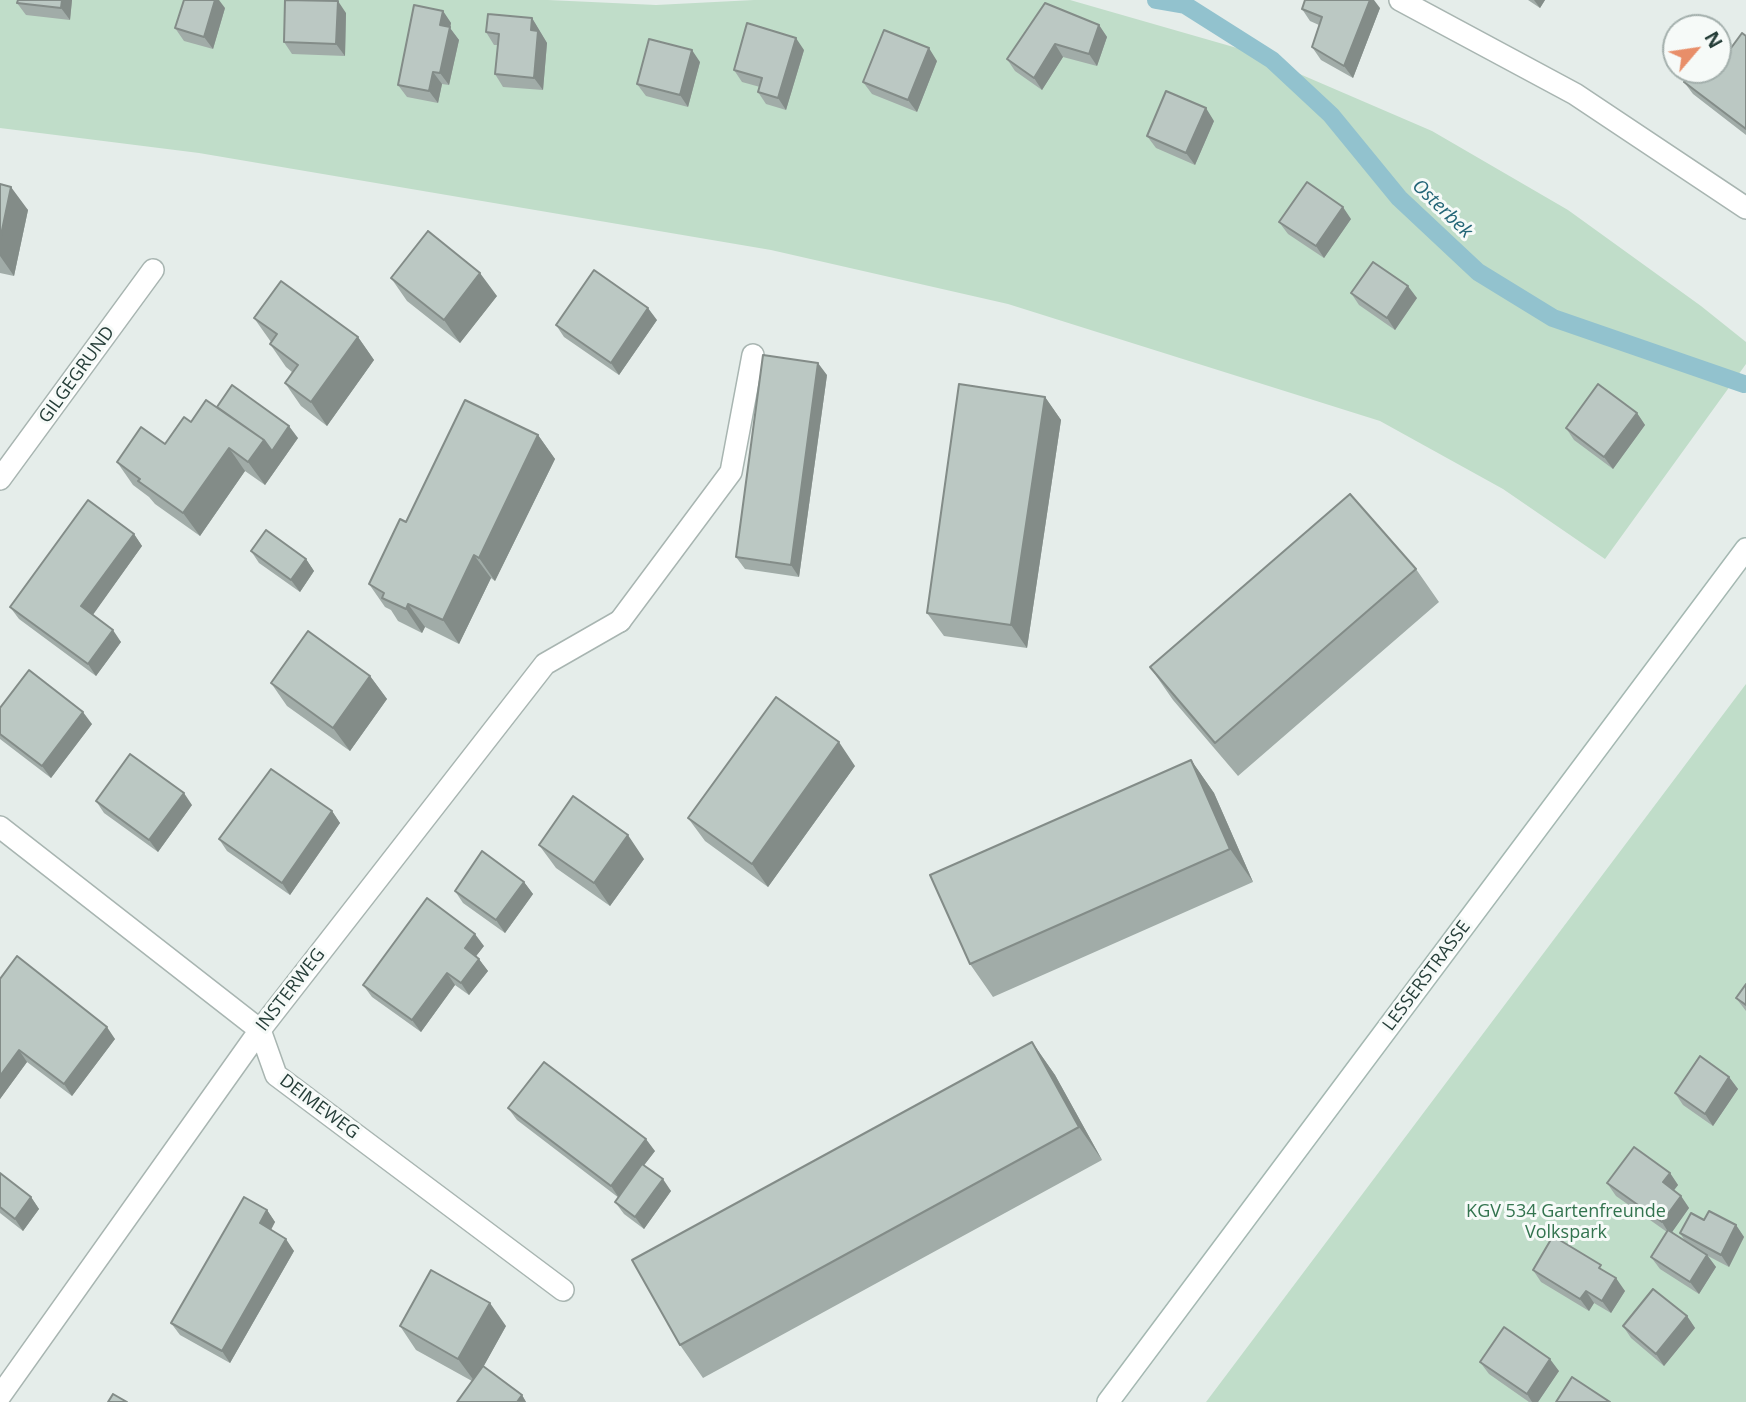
<!DOCTYPE html>
<style>
body{margin:0}
#map{position:relative;width:1746px;height:1402px;overflow:hidden;background:#e5edea;font-family:"Open Sans",sans-serif}
canvas{display:block}
.north{position:absolute;left:1662px;top:14px;width:70px;height:70px;box-sizing:border-box;background:#f6faf8;border:2px solid #a3afac;border-radius:50%;rotate:61deg;font-size:19px;font-weight:700;line-height:28px;text-align:center;color:#263e39}
.north::after{content:'';display:block;margin:auto;width:24px;height:32px;background:#e88e69;clip-path:polygon(50% 0,100% 100%,50% 72%,0 100%)}
</style>
<div id="map">
<canvas width="1746" height="1402"></canvas>
<div class="north">N</div>
</div>
<script>
const ctx = document.querySelector('canvas').getContext('2d');
ctx.lineJoin = 'round';
function fill(path, color) {
  ctx.fillStyle = color;
  ctx.fill(path, 'evenodd');
}
function poly(rows) {
  const path = new Path2D();
  for (const r of rows) {
    path.moveTo(r[0], r[1]);
    for (let i = 2; i < r.length; i += 2) path.lineTo(r[i], r[i + 1]);
  }
  return path;
}
function strokePath(path, color, width, dash) {
  ctx.strokeStyle = color;
  ctx.lineWidth = width;
  ctx.lineCap = dash ? 'butt' : 'round';
  ctx.setLineDash(dash || []);
  ctx.stroke(path);
}
function write(font, color, halo, rows, align = 'center') {
  ctx.font = font + ' "Open Sans",sans-serif';
  ctx.lineWidth = 6;
  ctx.setLineDash([]);
  ctx.textBaseline = 'middle';
  ctx.strokeStyle = halo;
  ctx.fillStyle = color;
  for (const [text, x, y, turn = 0] of rows) {
    ctx.save();
    ctx.translate(x, y);
    ctx.rotate((+turn || 0) * Math.PI / 180);
    ctx.textAlign = isNaN(turn) ? turn : align;
    if (halo) ctx.strokeText(text, 0, 0);
    ctx.fillText(text, 0, 0);
    ctx.restore();
  }
}
fill(poly([
 [0,0,548,0,656,5,754,0,1070,0,1244,50,1432,131,1568,210,1701,306,1746,342,1746,364,1605,559,1503,489,1380,421,1008,304,771,250,199,153,0,128],
 [1746,684,1746,1402,1206,1402]
]), '#c0ddc9');
strokePath(poly([
 [1156,0,1185,5,1272,60,1331,115,1399,198,1478,272,1553,318,1744,384]
]), '#92c2ce', 18);
const lane = poly([
 [1400,0,1575,94,1746,208],
 [620,621,731,472,753,355]
]);
const street = poly([
 [0,479,153,270],
 [0,827,260,1030,276,1075,563,1290],
 [0,1396,260,1030,545,664,620,621]
]);
const secondary = poly([
 [1108,1402,1746,549]
]);
strokePath(lane, '#a8b5b1', 24);
strokePath(street, '#a8b5b1', 24);
strokePath(secondary, '#a5b8b2', 24);
strokePath(lane, '#fff', 21);
strokePath(street, '#fff', 21);
strokePath(secondary, '#fff', 21);
fill(poly([
 [18,0,72,0,70,20,26,15,17,3],
 [1528,0,1545,0,1540,8],
 [225,8,213,49,184,41,175,28],
 [1380,8,1353,78,1321,60,1312,47,1319,25,1310,21,1302,9],
 [443,11,451,23,450,28,459,40,449,85,442,84,438,103,407,97,398,85],
 [346,13,345,56,292,54,284,42],
 [532,18,547,43,543,90,503,87,495,74,498,45,494,45,486,32],
 [1099,25,1107,37,1097,66,1063,57,1042,90,1015,71,1007,59],
 [1746,36,1746,135,1693,94,1684,82,1723,50,1731,48],
 [804,50,786,110,766,104,758,92,760,87,742,82,734,70],
 [937,61,917,112,872,94,863,82],
 [700,62,688,107,646,96,637,84],
 [1214,121,1195,165,1156,148,1147,136],
 [0,184,28,210,14,276,0,273],
 [1351,219,1324,258,1288,234,1279,222],
 [391,278,497,296,460,343,407,301],
 [1351,293,1417,298,1395,330,1359,305],
 [254,318,358,337,374,360,327,426,301,406,285,383,292,372,286,367,270,344,271,342],
 [657,320,619,375,564,337,556,325],
 [827,375,799,577,745,569,736,557],
 [1045,397,1061,420,1027,648,944,636,927,613],
 [217,407,298,438,265,485,245,471,200,536,155,504,149,497,133,485,117,462,165,444,191,422],
 [1637,413,1645,425,1613,469,1574,440,1566,428],
 [538,435,555,459,495,581,491,578,459,644,425,627,422,633,398,621,391,610,385,607,369,584,406,522],
 [134,534,142,546,92,615,121,642,96,676,19,619,10,607],
 [251,551,306,559,314,571,300,592,259,563],
 [1416,569,1439,602,1238,776,1173,700,1150,667],
 [370,676,387,699,350,751,287,706,271,683],
 [0,708,92,724,51,778,0,739],
 [1191,760,1214,793,1253,882,993,997,970,964],
 [855,766,768,887,705,841,688,818],
 [96,801,192,805,158,852,104,813],
 [332,811,340,823,290,895,227,851,219,839],
 [539,845,644,859,610,906,556,868],
 [524,882,533,894,505,933,463,903,455,891],
 [484,946,476,956,488,971,469,995,455,985,421,1032,372,997,363,985],
 [0,979,115,1039,72,1096,27,1062,0,1099],
 [1746,984,1746,1011,1736,998],
 [1032,1042,1055,1075,1102,1160,703,1378,680,1345],
 [1729,1077,1738,1089,1713,1126,1683,1105,1675,1093],
 [508,1108,655,1151,644,1165,671,1191,644,1229,624,1214,615,1202,619,1198,517,1120],
 [0,1173,31,1197,39,1209,23,1231,0,1213],
 [1670,1173,1678,1185,1674,1190,1681,1196,1689,1208,1672,1232,1685,1241,1680,1233,1704,1220,1736,1225,1744,1237,1729,1267,1708,1256,1716,1267,1699,1294,1660,1269,1651,1257,1667,1232,1616,1196,1607,1183],
 [267,1210,275,1222,271,1230,294,1251,230,1363,180,1335,171,1323],
 [1533,1270,1606,1272,1625,1291,1611,1313,1594,1303,1589,1311,1541,1282],
 [1687,1316,1695,1328,1664,1366,1631,1338,1623,1326],
 [400,1326,506,1326,483,1367,522,1395,526,1402,457,1402,472,1381,416,1350],
 [1480,1362,1559,1371,1538,1402,1529,1402,1489,1374]
]), '#a1aca8');
fill(poly([
 [62,0,72,0,70,20,61,8],
 [215,0,219,0,225,8,213,49,204,37],
 [1370,0,1374,0,1380,8,1353,78,1344,66],
 [1534,0,1545,0,1540,8],
 [338,1,346,13,345,56,336,44],
 [443,11,451,23,450,28,459,40,449,85,440,73,440,25],
 [532,18,547,43,543,90,534,78,531,30],
 [1099,25,1107,37,1097,66,1089,54],
 [796,38,804,50,786,110,778,98],
 [1055,44,1063,57,1042,90,1034,78],
 [929,48,937,61,917,112,908,100],
 [692,50,700,62,688,107,680,95],
 [433,72,442,84,438,103,429,91],
 [1206,108,1214,121,1195,165,1186,153],
 [11,187,28,210,14,276,0,256,0,240],
 [1343,207,1351,219,1324,258,1316,246],
 [480,273,497,296,460,343,444,320],
 [1408,286,1417,298,1395,330,1387,318],
 [648,308,657,320,619,375,611,363],
 [358,337,374,360,327,426,311,402],
 [818,363,827,375,799,577,791,565],
 [1045,397,1061,420,1027,648,1011,625],
 [1637,413,1645,425,1613,469,1604,457],
 [289,426,298,438,265,485,248,462,264,440],
 [538,435,555,459,495,581,479,558],
 [229,448,245,471,200,536,183,513],
 [134,534,142,546,90,619,81,606],
 [474,555,491,578,459,644,443,620],
 [306,559,314,571,300,592,291,580],
 [408,604,425,627,422,633,406,609],
 [113,630,121,642,96,676,88,664],
 [370,676,387,699,350,751,333,728],
 [83,712,92,724,51,778,42,766],
 [839,742,855,766,768,887,752,864],
 [1191,760,1214,793,1253,882,1230,849],
 [184,793,192,805,158,852,149,840],
 [332,811,340,823,290,895,282,883],
 [628,835,644,859,610,906,594,883],
 [524,882,533,894,505,933,496,920],
 [475,934,484,946,473,960,465,948],
 [479,959,488,971,469,995,461,983],
 [447,973,455,985,421,1032,412,1020],
 [107,1027,115,1039,72,1096,64,1084],
 [1032,1042,1055,1075,1102,1160,1079,1127],
 [19,1050,27,1062,0,1099,0,1076],
 [1729,1077,1738,1089,1713,1126,1705,1114],
 [646,1139,655,1151,619,1198,611,1186],
 [1670,1173,1678,1185,1671,1194,1663,1182],
 [663,1179,671,1191,644,1229,635,1217],
 [1681,1196,1689,1208,1670,1235,1662,1222],
 [31,1197,39,1209,23,1231,15,1219],
 [267,1210,275,1222,268,1235,260,1223],
 [1736,1225,1744,1237,1729,1267,1721,1255],
 [286,1239,294,1251,230,1363,222,1351],
 [1707,1255,1716,1267,1699,1294,1690,1282],
 [1616,1278,1625,1291,1611,1313,1602,1301],
 [1586,1291,1594,1303,1589,1311,1580,1299],
 [490,1303,506,1326,475,1382,458,1359],
 [1687,1316,1695,1328,1664,1366,1656,1354],
 [1550,1359,1559,1371,1538,1402,1532,1402,1527,1394],
 [522,1395,526,1402,517,1402]
]), '#838c88');
const building = poly([
 [18,0,62,0,61,8,17,3,18,0],
 [184,0,215,0,204,37,175,28,184,0],
 [285,0,338,1,336,44,284,42,285,0],
 [1305,0,1370,0,1344,66,1312,47,1322,17,1302,9,1305,0],
 [1045,3,1099,25,1089,54,1055,44,1034,78,1007,59,1045,3],
 [414,5,443,11,440,25,450,27,440,73,433,72,429,91,398,85,414,5],
 [488,14,532,18,531,30,538,31,534,78,495,74,499,34,486,32,488,14],
 [747,23,796,38,778,98,758,92,762,78,734,70,747,23],
 [884,30,929,48,908,100,863,82,884,30],
 [1742,33,1746,36,1746,129,1684,82,1694,70,1718,70,1718,46,1723,50,1727,45,1731,48,1742,33],
 [649,39,692,50,680,95,637,84,649,39],
 [1166,91,1206,108,1186,153,1147,136,1166,91],
 [1307,182,1343,207,1316,246,1279,222,1307,182],
 [0,184,11,187,0,240,0,184],
 [428,231,480,273,444,320,391,278,428,231],
 [1373,262,1408,286,1387,318,1351,293,1373,262],
 [594,270,648,308,611,363,556,325,594,270],
 [281,281,358,337,311,402,285,383,298,365,270,344,277,334,254,318,281,281],
 [763,355,818,363,791,565,736,557,763,355],
 [959,384,1045,397,1011,625,927,613,959,384],
 [1598,384,1637,413,1604,457,1566,428,1598,384],
 [232,385,289,426,272,451,264,440,217,407,232,385],
 [206,400,264,440,248,462,229,448,183,513,138,481,140,479,117,462,141,427,165,444,184,417,191,422,206,400],
 [465,400,538,435,479,558,474,555,443,620,408,604,406,609,382,598,384,593,369,584,400,519,406,522,465,400],
 [1350,494,1416,569,1215,743,1150,667,1350,494],
 [88,500,134,534,81,606,113,630,88,664,10,607,88,500],
 [266,530,306,559,291,580,251,551,266,530],
 [308,631,370,676,333,728,271,683,308,631],
 [29,670,83,712,42,766,0,734,0,708,29,670],
 [776,697,839,742,752,864,688,818,776,697],
 [130,754,184,793,149,840,96,801,130,754],
 [1191,760,1230,849,970,964,930,875,1191,760],
 [271,769,332,811,282,883,219,839,271,769],
 [573,796,628,835,594,883,539,845,573,796],
 [482,851,524,882,496,920,455,891,482,851],
 [427,898,475,934,465,948,479,959,461,983,447,973,412,1020,363,985,427,898],
 [17,956,107,1027,64,1084,19,1050,0,1076,0,979,17,956],
 [1746,984,1746,1005,1736,998,1746,984],
 [1032,1042,1079,1127,680,1345,632,1260,1032,1042],
 [1700,1056,1729,1077,1705,1114,1675,1093,1700,1056],
 [544,1062,646,1139,611,1186,508,1108,544,1062],
 [1634,1147,1670,1173,1663,1182,1681,1196,1662,1222,1607,1183,1634,1147],
 [642,1164,663,1179,635,1217,615,1202,642,1164],
 [0,1173,31,1197,15,1219,0,1207,0,1173],
 [244,1197,267,1210,260,1223,286,1239,222,1351,171,1323,244,1197],
 [1709,1211,1736,1225,1721,1255,1680,1233,1691,1213,1704,1220,1709,1211],
 [1668,1230,1707,1255,1690,1282,1651,1257,1668,1230],
 [1553,1236,1601,1265,1599,1268,1616,1278,1602,1301,1586,1291,1580,1299,1533,1270,1553,1236],
 [431,1270,490,1303,458,1359,400,1326,431,1270],
 [1653,1289,1687,1316,1656,1354,1623,1326,1653,1289],
 [1504,1327,1550,1359,1527,1394,1480,1362,1504,1327],
 [483,1366,522,1395,517,1402,457,1402,483,1366],
 [1572,1377,1610,1402,1556,1402,1572,1377],
 [113,1394,127,1402,108,1402,113,1394]
]);
fill(building, '#bbc8c3');
strokePath(building, '#838c88', 2);
write('18px', '#263e39', '#f6faf8', [
 ["GILGEGRUND",77,375,-54],
 ["LESSERSTRASSE",1427,976,-53],
 ["INSTERWEG",291,990,-52],
 ["DEIMEWEG",319,1107,37]
]);
write('18px', '#32734e', '#f6faf8', [
 ["KGV 534 Gartenfreunde",1566,1212],
 ["Volkspark",1566,1233]
]);
write('italic 19px', '#236577', '#f6faf8', [
 ["Osterbek",1442,209,44]
]);
</script>
